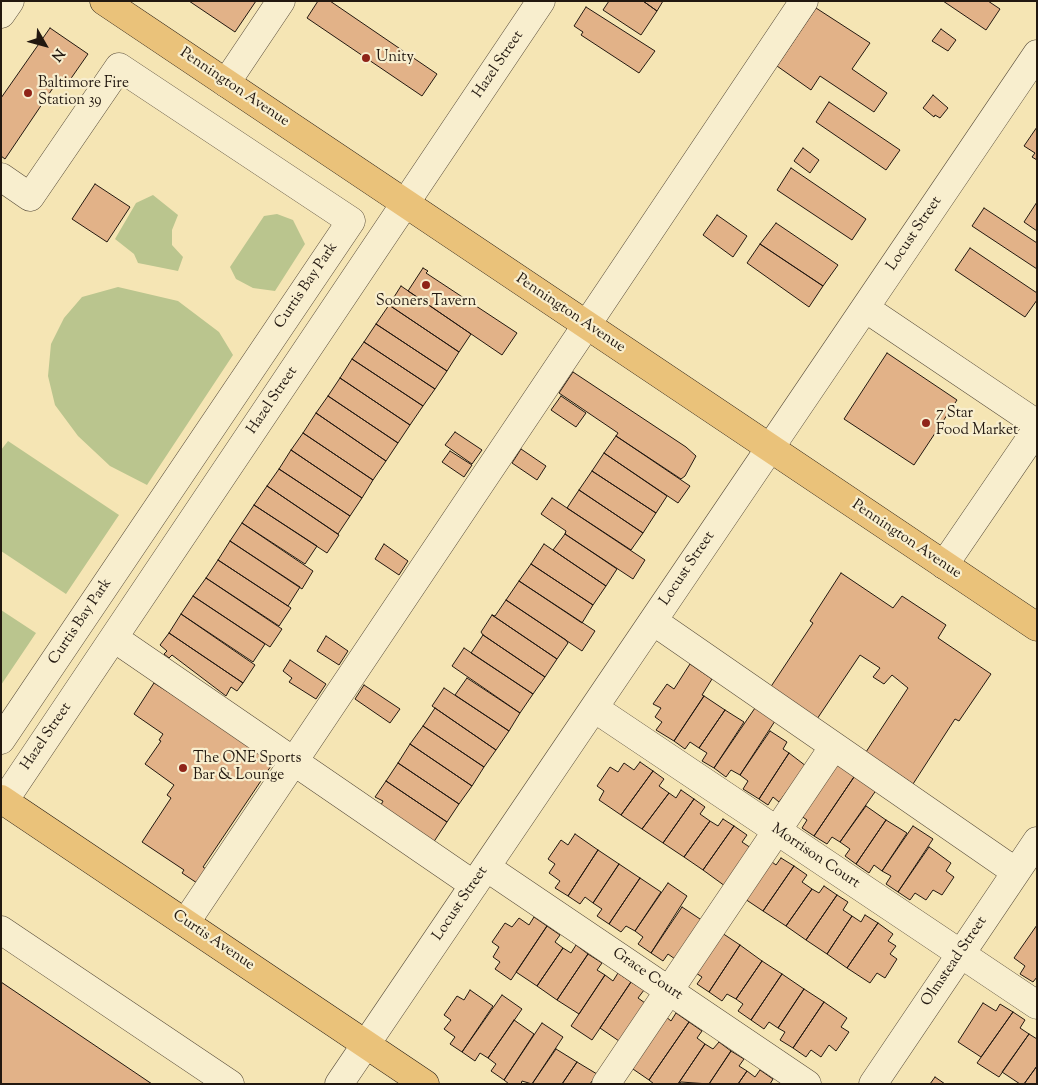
<!DOCTYPE html>
<style>
body{margin:0}
#map{position:relative;width:1038px;height:1085px;overflow:hidden;background:#f5e5b4;font-family:"Sorts Mill Goudy",serif}
canvas{display:block}
.frame{position:absolute;inset:0;border:2px solid #221810;pointer-events:none}
.north{position:absolute;left:20px;top:20px;width:50px;height:50px;-webkit-text-stroke:4px #f8eece;paint-order:stroke;rotate:128deg;font-size:14px;font-weight:700;line-height:20px;text-align:center;color:#221810}
.north::after{content:'';display:block;margin:auto;width:18px;height:22px;background:#221810;clip-path:polygon(50% 0,100% 100%,50% 72%,0 100%)}
</style>
<div id="map">
<canvas width="1038" height="1085"></canvas>
<div class="frame"></div>
<div class="north">N</div>
</div>
<script>
const ctx = document.querySelector('canvas').getContext('2d');
ctx.lineJoin = 'round';
function fill(path, color) {
  ctx.fillStyle = color;
  ctx.fill(path, 'evenodd');
}
function poly(rows) {
  const path = new Path2D();
  for (const r of rows) {
    path.moveTo(r[0], r[1]);
    for (let i = 2; i < r.length; i += 2) path.lineTo(r[i], r[i + 1]);
  }
  return path;
}
function strokePath(path, color, width, dash) {
  ctx.strokeStyle = color;
  ctx.lineWidth = width;
  ctx.lineCap = dash ? 'butt' : 'round';
  ctx.setLineDash(dash || []);
  ctx.stroke(path);
}
function write(font, color, halo, rows, align = 'center') {
  ctx.font = font + ' "Sorts Mill Goudy",serif';
  ctx.lineWidth = 4.5;
  ctx.setLineDash([]);
  ctx.textBaseline = 'middle';
  ctx.strokeStyle = halo;
  ctx.fillStyle = color;
  for (const [text, x, y, turn = 0] of rows) {
    ctx.save();
    ctx.translate(x, y);
    ctx.rotate((+turn || 0) * Math.PI / 180);
    ctx.textAlign = isNaN(turn) ? turn : align;
    if (halo) ctx.strokeText(text, 0, 0);
    ctx.fillText(text, 0, 0);
    ctx.restore();
  }
}
fill(poly([
 [153,195,178,215,172,230,172,245,183,257,178,271,138,263,134,254,115,239,136,203],
 [277,214,293,220,305,244,275,291,253,288,236,279,230,267,264,216],
 [118,287,178,301,219,332,233,355,147,485,110,466,78,436,55,405,48,376,51,344,64,318,82,297],
 [8,441,119,515,66,594,1,551,1,450],
 [1,610,36,633,1,685]
]), '#bac58e');
const building = poly([
 [189,1,256,1,235,32,189,1],
 [318,1,330,1,437,74,422,96,307,18,318,1],
 [609,1,643,1,657,11,641,35,603,10,609,1],
 [643,1,663,1,657,11,643,1],
 [943,1,988,1,1000,9,986,30,943,1],
 [586,7,655,51,639,73,581,35,583,32,574,26,586,7],
 [816,8,870,43,852,69,887,93,874,112,820,76,811,90,777,66,816,8],
 [50,28,88,54,65,87,57,82,5,159,1,156,1,98,50,28],
 [941,29,956,40,948,51,932,41,941,29],
 [933,95,948,108,940,118,935,115,934,117,923,108,933,95],
 [829,102,900,150,886,170,816,122,829,102],
 [1037,127,1037,160,1032,157,1035,153,1024,146,1037,127],
 [803,148,819,160,810,173,794,161,803,148],
 [791,168,866,219,852,240,777,190,791,168],
 [95,184,130,207,107,242,72,219,95,184],
 [1037,202,1037,231,1024,222,1037,202],
 [984,208,1037,243,1037,269,972,226,984,208],
 [717,215,747,236,733,257,703,235,717,215],
 [776,223,838,265,823,286,760,244,776,223],
 [760,244,823,286,809,307,747,263,760,244],
 [970,248,1037,293,1037,300,1025,317,955,270,970,248],
 [423,268,428,271,426,273,517,333,502,355,408,291,423,268],
 [401,286,471,334,459,352,389,305,401,286],
 [389,305,459,352,447,371,376,324,389,305],
 [376,324,447,371,435,389,364,342,376,324],
 [364,342,435,389,423,406,352,359,364,342],
 [887,353,957,400,914,465,844,419,887,353],
 [352,359,423,406,410,425,340,378,352,359],
 [573,372,686,447,696,456,685,476,681,479,616,436,618,433,559,393,573,372],
 [340,378,410,425,398,443,328,396,340,378],
 [328,396,398,443,386,461,316,413,328,396],
 [561,396,586,413,576,427,551,410,561,396],
 [316,413,386,461,373,480,303,433,316,413],
 [455,432,482,450,472,464,445,445,455,432],
 [303,433,373,480,362,498,291,450,303,433],
 [616,436,690,486,678,503,604,453,616,436],
 [521,449,546,466,537,480,512,463,521,449],
 [291,450,362,498,350,516,279,469,291,450],
 [450,451,472,465,464,477,442,462,450,451],
 [604,453,667,496,656,513,592,471,604,453],
 [279,469,350,516,338,534,267,486,279,469],
 [592,471,656,513,643,533,579,490,592,471],
 [267,486,339,535,327,553,254,505,267,486],
 [579,490,643,533,631,550,567,508,579,490],
 [552,498,645,560,633,579,565,534,566,531,541,514,552,498],
 [254,505,317,546,305,564,242,523,254,505],
 [242,523,313,571,302,589,230,541,242,523],
 [565,534,617,569,606,586,553,550,565,534],
 [230,541,300,587,288,606,218,560,230,541],
 [384,544,408,561,399,575,375,559,384,544],
 [544,544,606,586,593,605,531,564,544,544],
 [218,560,291,608,279,626,206,578,218,560],
 [531,564,593,605,582,623,519,581,531,564],
 [841,573,893,608,902,596,946,625,938,638,991,674,959,721,955,719,913,784,866,752,908,688,892,675,884,684,873,677,880,668,860,655,817,719,770,688,813,623,810,621,841,573],
 [206,578,282,629,270,647,193,596,206,578],
 [519,581,595,631,582,651,506,600,519,581],
 [193,596,265,644,253,662,181,614,193,596],
 [506,600,566,640,568,643,557,659,492,615,495,616,506,600],
 [181,614,255,665,243,683,169,633,181,614],
 [492,615,557,659,545,677,483,635,481,632,492,615],
 [169,633,243,683,237,691,231,687,226,696,172,655,169,658,164,654,167,651,160,645,169,633],
 [483,635,545,677,533,694,471,653,483,635],
 [326,636,348,651,339,665,317,651,326,636],
 [464,648,533,694,520,713,452,666,464,648],
 [290,660,326,684,316,699,289,682,292,678,283,671,290,660],
 [690,664,712,679,702,695,704,696,674,741,656,730,662,722,655,717,661,708,653,704,667,684,674,689,690,664],
 [467,678,520,713,509,731,455,695,467,678],
 [154,683,275,760,203,867,206,869,197,883,182,873,184,870,142,842,171,798,167,795,174,785,145,764,161,741,159,740,163,734,134,714,154,683],
 [364,685,400,709,390,723,355,699,364,685],
 [444,688,509,731,496,750,432,706,444,688],
 [704,696,725,710,699,748,690,742,685,749,674,741,704,696],
 [435,708,496,750,484,767,423,726,435,708],
 [755,708,775,721,740,775,731,770,726,777,714,768,755,708],
 [725,710,744,722,714,768,702,761,707,753,699,748,725,710],
 [423,726,484,767,472,786,410,744,423,726],
 [770,731,787,742,783,749,789,753,759,799,743,789,748,781,740,775,770,731],
 [410,744,472,786,459,804,398,763,410,744],
 [789,753,806,766,779,802,773,797,768,805,759,799,789,753],
 [640,762,653,771,621,815,599,800,604,791,597,786,610,767,618,772,624,763,634,770,640,762],
 [837,762,856,774,814,836,802,828,807,820,797,813,837,762],
 [398,763,459,804,447,822,386,781,398,763],
 [653,771,664,779,659,786,669,793,642,829,621,815,653,771],
 [856,774,877,789,840,842,832,837,827,844,814,836,856,774],
 [386,781,447,822,433,843,380,807,383,801,375,797,386,781],
 [681,790,694,799,663,843,642,829,669,793,676,798,681,790],
 [694,799,705,807,700,814,710,821,684,857,663,843,694,799],
 [866,806,886,820,856,864,845,856,850,849,840,842,866,806],
 [723,819,734,826,703,870,684,857,710,821,718,826,723,819],
 [886,820,907,833,882,871,874,865,869,873,856,864,886,820],
 [734,826,747,835,742,842,751,848,725,886,703,870,734,826],
 [913,826,933,839,898,892,886,884,891,876,882,871,913,826],
 [575,834,598,850,568,896,555,888,560,881,549,873,555,864,548,859,561,840,568,845,575,834],
 [929,847,951,863,946,871,954,877,942,895,933,890,926,900,915,893,910,900,898,892,929,847],
 [598,850,619,864,593,903,585,897,580,904,568,896,598,850],
 [781,858,794,866,763,911,745,899,772,862,776,865,781,858],
 [619,864,640,878,609,924,597,916,602,909,593,903,619,864],
 [794,866,807,875,802,882,812,889,786,926,763,911,794,866],
 [640,878,661,892,635,931,626,926,621,932,609,924,640,878],
 [668,883,687,896,651,953,638,944,643,937,635,931,668,883],
 [824,886,837,895,806,940,786,926,812,889,819,893,824,886],
 [837,895,848,902,843,910,852,916,827,954,806,940,837,895],
 [682,907,703,921,675,959,668,954,663,961,651,953,682,907],
 [865,915,878,923,847,968,827,954,852,916,861,922,865,915],
 [534,917,547,926,511,980,495,969,500,962,493,957,499,947,492,942,505,923,512,927,519,918,529,925,534,917],
 [878,923,893,934,888,941,896,946,890,954,897,959,885,978,877,973,870,983,847,968,878,923],
 [1037,925,1037,977,1033,982,1020,974,1025,966,1014,958,1037,925],
 [547,926,560,935,555,942,563,948,537,986,516,972,547,926],
 [722,933,740,945,709,992,697,984,702,977,696,973,722,933],
 [576,945,588,954,557,1000,537,986,563,948,571,953,576,945],
 [740,945,762,961,736,999,727,994,722,1001,709,992,740,945],
 [588,954,602,963,597,970,605,975,579,1014,557,1000,588,954],
 [762,961,782,974,751,1020,738,1011,743,1004,736,999,762,961],
 [618,973,631,982,592,1040,571,1026,605,975,613,981,618,973],
 [782,974,804,989,778,1028,769,1022,764,1029,751,1020,782,974],
 [1,982,152,1084,1,1084,1,982],
 [631,982,644,990,638,998,645,1003,619,1041,600,1028,631,982],
 [804,989,824,1002,793,1048,780,1040,785,1032,778,1028,804,989],
 [470,990,493,1006,462,1052,450,1044,455,1037,444,1029,451,1020,444,1015,457,996,464,1000,470,990],
 [502,995,522,1009,488,1058,480,1053,475,1061,462,1052,502,995],
 [824,1002,847,1018,841,1027,849,1032,836,1051,829,1045,821,1057,811,1050,806,1057,793,1048,824,1002],
 [983,1003,996,1011,1000,1004,1013,1012,981,1057,958,1042,983,1003],
 [1013,1012,1025,1020,1020,1028,1029,1034,999,1077,977,1063,1013,1012],
 [676,1013,689,1022,649,1080,630,1067,665,1016,671,1021,676,1013],
 [514,1020,534,1034,504,1080,491,1071,496,1064,488,1058,514,1020],
 [689,1022,702,1031,697,1038,705,1044,678,1084,654,1084,649,1080,689,1022],
 [542,1023,563,1037,532,1084,522,1081,521,1084,509,1084,504,1080,542,1023],
 [1029,1034,1037,1039,1037,1066,1024,1084,1020,1084,1002,1072,1029,1034],
 [719,1042,731,1051,709,1084,681,1082,678,1084,705,1044,713,1049,719,1042],
 [556,1049,577,1062,562,1084,532,1084,556,1049],
 [731,1051,744,1059,739,1066,747,1071,738,1084,709,1084,731,1051],
 [577,1062,597,1074,590,1084,562,1084,577,1062],
 [1037,1066,1037,1084,1024,1084,1037,1066],
 [760,1070,773,1079,770,1084,738,1084,747,1071,755,1077,760,1070],
 [935,1077,945,1084,930,1084,935,1077]
]);
fill(building, '#e2b288');
strokePath(building, '#221810', 1);
const minor = poly([
 [1,14,10,1],
 [226,83,281,1],
 [1,177,30,197,119,67,351,221,1,740],
 [865,308,1037,424],
 [944,565,1037,429],
 [653,621,1016,872],
 [114,638,474,885],
 [594,708,1037,1005],
 [4,801,541,1],
 [486,867,807,1084],
 [186,922,804,1],
 [1,930,230,1084],
 [339,1084,1037,54],
 [606,1084,834,746],
 [873,1084,1037,841]
]);
const major = poly([
 [104,1,1037,627],
 [1,799,425,1084]
]);
strokePath(minor, '#574b39', 29);
strokePath(major, '#221810', 29);
strokePath(minor, '#f8eece', 28);
strokePath(major, '#eac27a', 28);
for (const [x, y, r, color] of [
 [366,58,5,"#8f2418"],
 [28,93,5,"#8f2418"],
 [426,285,5,"#8f2418"],
 [926,423,5,"#8f2418"],
 [183,768,5,"#8f2418"]
]) {
  const dot = new Path2D();
  dot.arc(x, y, r, 0, 2 * Math.PI);
  ctx.fillStyle = color;
  ctx.fill(dot);
  strokePath(dot, '#f8eece', 2);
}
write('15px', '#221810', '#f8eece', [
 ["Unity",376,58],
 ["Baltimore Fire",38,84],
 ["Station 39",38,101],
 ["Sooners Tavern",426,302,"center"],
 ["7 Star",936,414],
 ["Food Market",936,431],
 ["The ONE Sports",193,759],
 ["Bar & Lounge",193,776]
], 'left');
write('15px', '#221810', '#f8eece', [
 ["Hazel Street",499,65,-56],
 ["Pennington Avenue",234,88,34],
 ["Locust Street",915,234,-56],
 ["Curtis Bay Park",307,286,-56],
 ["Pennington Avenue",570,314,34],
 ["Hazel Street",273,401,-56],
 ["Pennington Avenue",906,540,34],
 ["Locust Street",688,569,-56],
 ["Curtis Bay Park",81,622,-56],
 ["Hazel Street",47,737,-56],
 ["Morrison Court",815,857,34],
 ["Locust Street",461,904,-56],
 ["Curtis Avenue",213,941,34],
 ["Olmstead Street",955,962,-56],
 ["Grace Court",647,975,34]
]);
</script>
